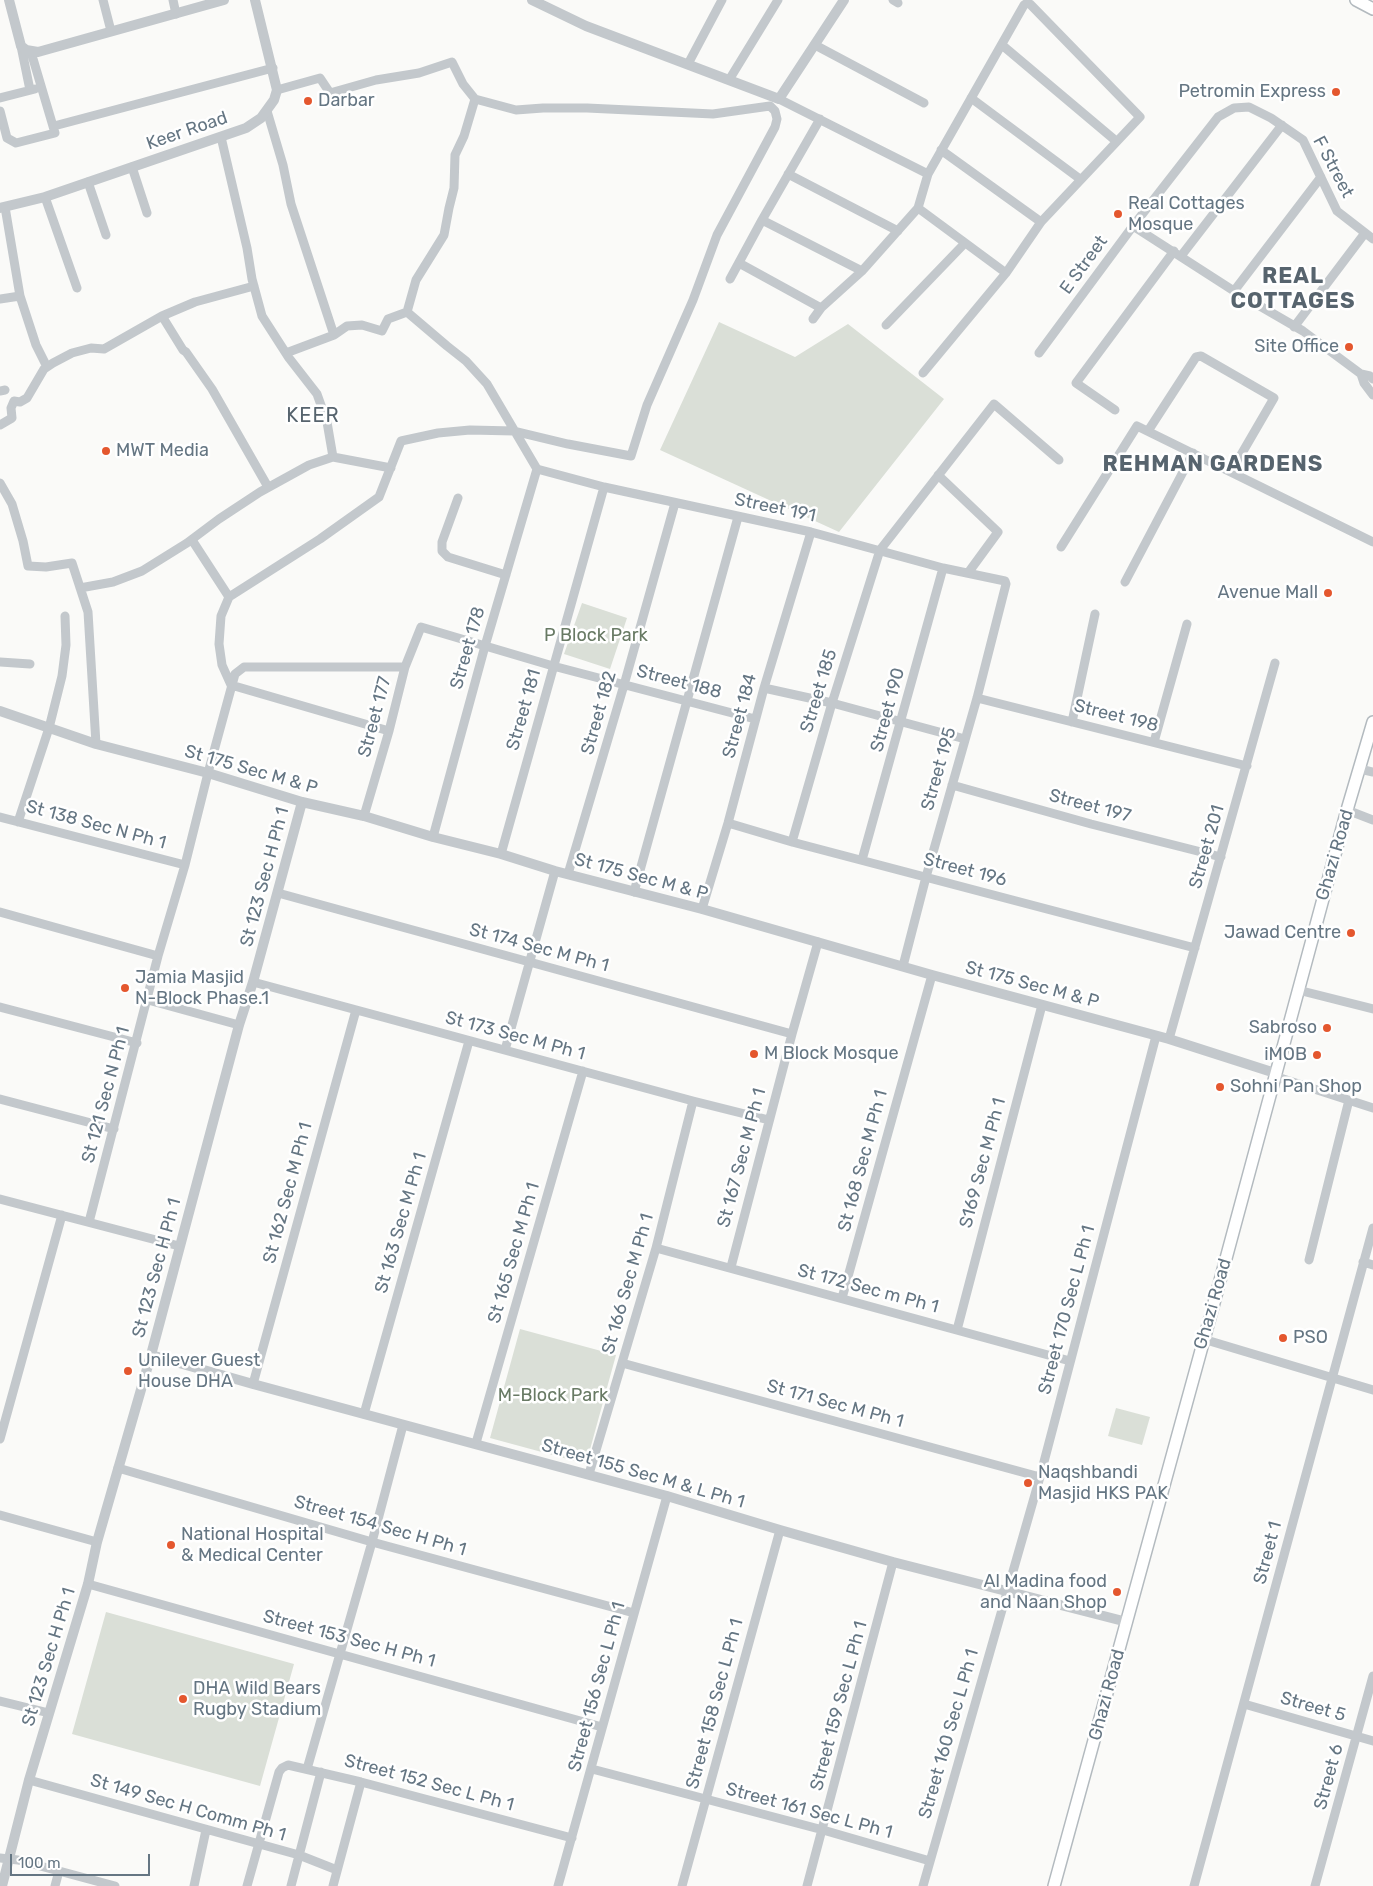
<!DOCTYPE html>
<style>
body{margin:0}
#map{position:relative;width:1373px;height:1886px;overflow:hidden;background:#fafaf8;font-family:Rubik,sans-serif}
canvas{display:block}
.scale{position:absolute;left:10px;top:1854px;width:140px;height:22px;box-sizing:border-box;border:2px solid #657683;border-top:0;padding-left:6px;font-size:15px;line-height:18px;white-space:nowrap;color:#657683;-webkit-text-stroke:4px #fff;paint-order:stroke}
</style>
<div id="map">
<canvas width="1373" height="1886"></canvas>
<div class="scale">100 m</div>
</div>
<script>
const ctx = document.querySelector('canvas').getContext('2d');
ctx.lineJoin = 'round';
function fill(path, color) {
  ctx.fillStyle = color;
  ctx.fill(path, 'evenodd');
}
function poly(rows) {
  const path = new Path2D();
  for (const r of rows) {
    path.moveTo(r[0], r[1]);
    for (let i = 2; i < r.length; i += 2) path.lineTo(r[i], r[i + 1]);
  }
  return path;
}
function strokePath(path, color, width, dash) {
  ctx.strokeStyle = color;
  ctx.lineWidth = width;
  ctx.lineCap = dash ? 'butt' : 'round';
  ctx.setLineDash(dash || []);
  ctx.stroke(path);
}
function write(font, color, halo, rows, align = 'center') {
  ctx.font = font + ' Rubik,sans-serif';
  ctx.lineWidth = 5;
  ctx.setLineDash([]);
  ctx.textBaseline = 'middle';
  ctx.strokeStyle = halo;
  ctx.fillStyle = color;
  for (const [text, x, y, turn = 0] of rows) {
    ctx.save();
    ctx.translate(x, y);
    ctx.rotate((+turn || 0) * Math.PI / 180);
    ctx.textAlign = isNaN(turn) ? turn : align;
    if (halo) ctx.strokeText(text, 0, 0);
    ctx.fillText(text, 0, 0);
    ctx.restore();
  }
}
fill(poly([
 [719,322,795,357,848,324,944,399,839,532,660,450],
 [582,603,627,618,610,669,564,654],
 [520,1329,616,1355,586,1464,490,1438],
 [1116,1408,1150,1417,1142,1445,1108,1436],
 [106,1612,294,1664,260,1786,72,1734]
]), '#dadfd7');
const secondary = poly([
 [1356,0,1373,9],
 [1054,1886,1214,1303,1347,810,1373,722]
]);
strokePath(secondary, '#b3babf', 14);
strokePath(poly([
 [103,0,111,31],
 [173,0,176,14],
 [893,0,898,3],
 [815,45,924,103],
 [1002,45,1116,141],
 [21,46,30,90],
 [688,64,722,0],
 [729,80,778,0],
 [277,90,320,78,330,93,376,80,419,73,452,62,463,84,475,99,516,110,543,108,587,108,713,114,770,106,775,111,777,119,775,127,717,235,693,300,647,405,631,456,568,444,514,431,470,430,438,433,401,441,379,497,320,539,229,597,221,616,219,644,222,665,231,685,389,731],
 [0,98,35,89],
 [971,98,1080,179],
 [779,99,928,174],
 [0,111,7,138,16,143,55,133,31,52],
 [267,111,283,165,291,204,334,335],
 [54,126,273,68],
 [221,137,247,248,252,279,262,316,289,358,317,394,327,422,333,457],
 [941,150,1041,222],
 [132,167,147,213],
 [788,174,898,231],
 [88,182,106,235],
 [45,197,77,288],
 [5,207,20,296,36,345,47,367],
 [918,208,1006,273],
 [762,220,862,271],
 [1133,226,1234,291,1303,331,1361,374,1370,376,1373,379],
 [1181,256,1282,125],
 [739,263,821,308],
 [730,279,762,220,820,119],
 [1234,291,1321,177],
 [0,299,20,296],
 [407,312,416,280,444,235,449,208,454,188,455,155,464,136,475,99],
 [407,312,447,346,466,361,487,384,537,469],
 [162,316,183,350,186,352,212,389,268,487],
 [813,319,821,308,862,271,918,208,928,174,1024,5,1027,3,1030,4,1140,117,1041,222,1006,273,923,373],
 [886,325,965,243],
 [1294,327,1365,233],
 [286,353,334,335,347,326,362,325,382,331,388,319,407,312],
 [1039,353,1133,226,1218,117,1234,108,1249,107,1271,118,1303,140,1337,211,1373,239],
 [1361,374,1364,383,1373,395],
 [0,391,5,390],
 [1115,410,1076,383,1174,251],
 [0,425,12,418,11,408,14,401,20,402,27,398,44,369,53,363,72,353,91,348,104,349,162,316,195,302,254,286],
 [1148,431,1196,357,1201,356,1274,398,1231,472],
 [537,469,604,487,811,532,943,568,1005,581,1006,584,977,698,926,877,903,966],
 [938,475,998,532,968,573],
 [0,483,12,504,23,541,28,566,46,567,72,563,88,612,96,744],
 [458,498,442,542,442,551,448,557,506,575],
 [192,540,229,597],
 [1061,547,1137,426,1373,542],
 [1125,582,1193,453],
 [80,588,113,582,142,571,187,543,219,519,260,492,309,465,333,457,391,468],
 [0,662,30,664],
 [764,688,832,703,965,739],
 [977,698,1247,766],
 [1072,722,1095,614],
 [1154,742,1187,624],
 [1360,769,1373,772],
 [952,785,1091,824,1221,857],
 [1347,810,1373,820],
 [364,816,389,731,405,667,421,627,553,666,755,719],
 [0,817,185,865],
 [18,822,49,728,62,676,66,645,65,616],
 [728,823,792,842,1195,948],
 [433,837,485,646,537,469],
 [792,842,832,703,880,550,994,404,1059,460],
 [501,854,604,487],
 [862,860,943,568],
 [568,874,624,685,675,503],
 [634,892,738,517],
 [278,893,792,1034],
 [702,909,728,823,764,688,811,532],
 [0,912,158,956],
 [253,982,693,1101,769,1120],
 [1298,990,1373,1009],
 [148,1000,239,1025],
 [0,1007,137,1043],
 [1169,1039,1275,663],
 [505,1050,555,871],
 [1274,1076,1373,1108],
 [0,1099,114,1129],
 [0,1199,179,1246],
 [89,1222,158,956,185,865,208,773,235,674,244,667,405,667],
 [656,1248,1070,1361],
 [1309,1260,1349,1100],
 [1363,1262,1373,1265],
 [731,1267,792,1034,818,942],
 [842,1298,932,975],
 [957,1330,1042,1005],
 [1203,1339,1373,1390],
 [622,1363,1040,1477],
 [253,1384,356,1010],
 [364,1414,469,1041],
 [0,1439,62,1215],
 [476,1443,583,1071],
 [118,1468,372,1542,634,1613],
 [589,1474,656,1248,693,1101],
 [0,1515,97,1542],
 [88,1584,602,1727],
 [0,1701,49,1713],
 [1244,1704,1373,1741],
 [307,1769,372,1542,403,1425],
 [592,1769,823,1830,930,1861],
 [29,1780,299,1855,337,1870],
 [0,1858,18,1860,115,1886],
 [55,1886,59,1871],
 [194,1886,206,1830],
 [247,1886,279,1772,282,1768,288,1765,361,1782,572,1838],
 [291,1886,321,1772],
 [333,1886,361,1782],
 [558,1886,667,1496],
 [682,1886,780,1530],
 [807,1886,893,1562],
 [923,1886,1040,1477,1156,1036],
 [1194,1886,1373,1228],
 [1315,1886,1373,1676]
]), '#c3c8cc', 9);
strokePath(poly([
 [9,0,21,46,26,50,38,52,224,0],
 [532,0,586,26,779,99,844,0],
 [0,208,45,197,246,128,261,118,274,100,277,90,255,0],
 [0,711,96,744,208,773,302,802,364,816,433,837,501,854,555,871,702,909,932,975,1169,1039,1275,1073],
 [151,1355,253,1384,667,1496,780,1530,893,1562,1127,1622],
 [2,1886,29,1780,88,1584,97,1542,151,1355,239,1025,253,982,302,802]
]), '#c3c8cc', 10);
strokePath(secondary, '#fff', 11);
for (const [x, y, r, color] of [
 [1336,92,5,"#e4572e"],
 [308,101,5,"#e4572e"],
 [1118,214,5,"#e4572e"],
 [1349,347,5,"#e4572e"],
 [106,451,5,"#e4572e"],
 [1328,593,5,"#e4572e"],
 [1351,933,5,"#e4572e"],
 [125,988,5,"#e4572e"],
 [1327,1028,5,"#e4572e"],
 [754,1054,5,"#e4572e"],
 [1317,1055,5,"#e4572e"],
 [1220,1087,5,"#e4572e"],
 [1283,1338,5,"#e4572e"],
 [128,1371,5,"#e4572e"],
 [1028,1483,5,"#e4572e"],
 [171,1545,5,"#e4572e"],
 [1117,1592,5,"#e4572e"],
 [183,1699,5,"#e4572e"]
]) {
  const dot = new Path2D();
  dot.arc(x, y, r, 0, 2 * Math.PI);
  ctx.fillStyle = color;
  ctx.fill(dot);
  strokePath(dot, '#fff', 2);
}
write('18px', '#657683', '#fff', [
 ["Petromin Express",1326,92,"right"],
 ["Darbar",318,101],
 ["Real Cottages",1128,204],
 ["Mosque",1128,225],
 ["Site Office",1339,347,"right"],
 ["MWT Media",116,451],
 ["Avenue Mall",1318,593,"right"],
 ["Jawad Centre",1341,933,"right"],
 ["Jamia Masjid",135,978],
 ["N-Block Phase.1",135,999],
 ["Sabroso",1317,1028,"right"],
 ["M Block Mosque",764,1054],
 ["iMOB",1307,1055,"right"],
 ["Sohni Pan Shop",1230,1087],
 ["PSO",1293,1338],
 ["Unilever Guest",138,1361],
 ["House DHA",138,1382],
 ["Naqshbandi",1038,1473],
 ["Masjid HKS PAK",1038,1494],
 ["National Hospital",181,1535],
 ["& Medical Center",181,1556],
 ["Al Madina food",1107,1582,"right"],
 ["and Naan Shop",1107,1603,"right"],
 ["DHA Wild Bears",193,1689],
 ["Rugby Stadium",193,1710]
], 'left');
write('18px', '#657683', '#fff', [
 ["Keer Road",187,131,-19],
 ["F Street",1333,167,62],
 ["E Street",1084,265,-54],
 ["Street 191",775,508,12],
 ["Street 178",468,648,-74],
 ["Street 188",679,682,15],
 ["Street 185",819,691,-73],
 ["Street 181",524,710,-74],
 ["Street 190",888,710,-75],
 ["Street 182",599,713,-74],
 ["Street 184",740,716,-75],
 ["Street 198",1116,716,14],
 ["Street 177",375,717,-75],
 ["Street 195",939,769,-74],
 ["St 175 Sec M & P",251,770,16],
 ["Street 197",1090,806,15],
 ["St 138 Sec N Ph 1",96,825,15],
 ["Street 201",1207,847,-74],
 ["Ghazi Road",1335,855,-74],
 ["Street 196",965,870,15],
 ["St 123 Sec H Ph 1",265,877,-75],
 ["St 175 Sec M & P",641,877,15],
 ["St 174 Sec M Ph 1",539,948,15],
 ["St 175 Sec M & P",1032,985,15],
 ["St 173 Sec M Ph 1",515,1036,15],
 ["St 121 Sec N Ph 1",106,1095,-75],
 ["St 167 Sec M Ph 1",742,1158,-75],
 ["St 168 Sec M Ph 1",863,1161,-75],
 ["S169 Sec M Ph 1",983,1163,-75],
 ["St 162 Sec M Ph 1",288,1193,-75],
 ["St 163 Sec M Ph 1",401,1223,-74],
 ["St 165 Sec M Ph 1",514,1253,-74],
 ["St 123 Sec H Ph 1",157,1268,-75],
 ["St 166 Sec M Ph 1",628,1284,-74],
 ["St 172 Sec m Ph 1",868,1289,15],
 ["Ghazi Road",1213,1304,-74],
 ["Street 170 Sec L Ph 1",1067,1310,-75],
 ["St 171 Sec M Ph 1",835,1404,15],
 ["Street 155 Sec M & L Ph 1",643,1474,16],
 ["Street 154 Sec H Ph 1",380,1526,16],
 ["Street 1",1268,1553,-75],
 ["Street 153 Sec H Ph 1",349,1639,15],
 ["St 123 Sec H Ph 1",49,1657,-73],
 ["Street 156 Sec L Ph 1",597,1687,-75],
 ["Ghazi Road",1107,1695,-75],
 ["Street 158 Sec L Ph 1",715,1704,-75],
 ["Street 159 Sec L Ph 1",839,1706,-75],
 ["Street 5",1313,1707,16],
 ["Street 160 Sec L Ph 1",949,1734,-74],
 ["Street 6",1329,1777,-75],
 ["Street 152 Sec L Ph 1",429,1783,15],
 ["St 149 Sec H Comm Ph 1",188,1808,16],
 ["Street 161 Sec L Ph 1",809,1811,15]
]);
write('18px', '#687a64', '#fff', [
 ["P Block Park",596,636],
 ["M-Block Park",553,1396]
]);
ctx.letterSpacing = '1px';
write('20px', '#57646e', '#fff', [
 ["KEER",313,416]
]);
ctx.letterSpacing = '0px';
ctx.letterSpacing = '1px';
write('bold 22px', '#57646e', '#fff', [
 ["REAL",1293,277],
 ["COTTAGES",1293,302],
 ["REHMAN GARDENS",1213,465]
]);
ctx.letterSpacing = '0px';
</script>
